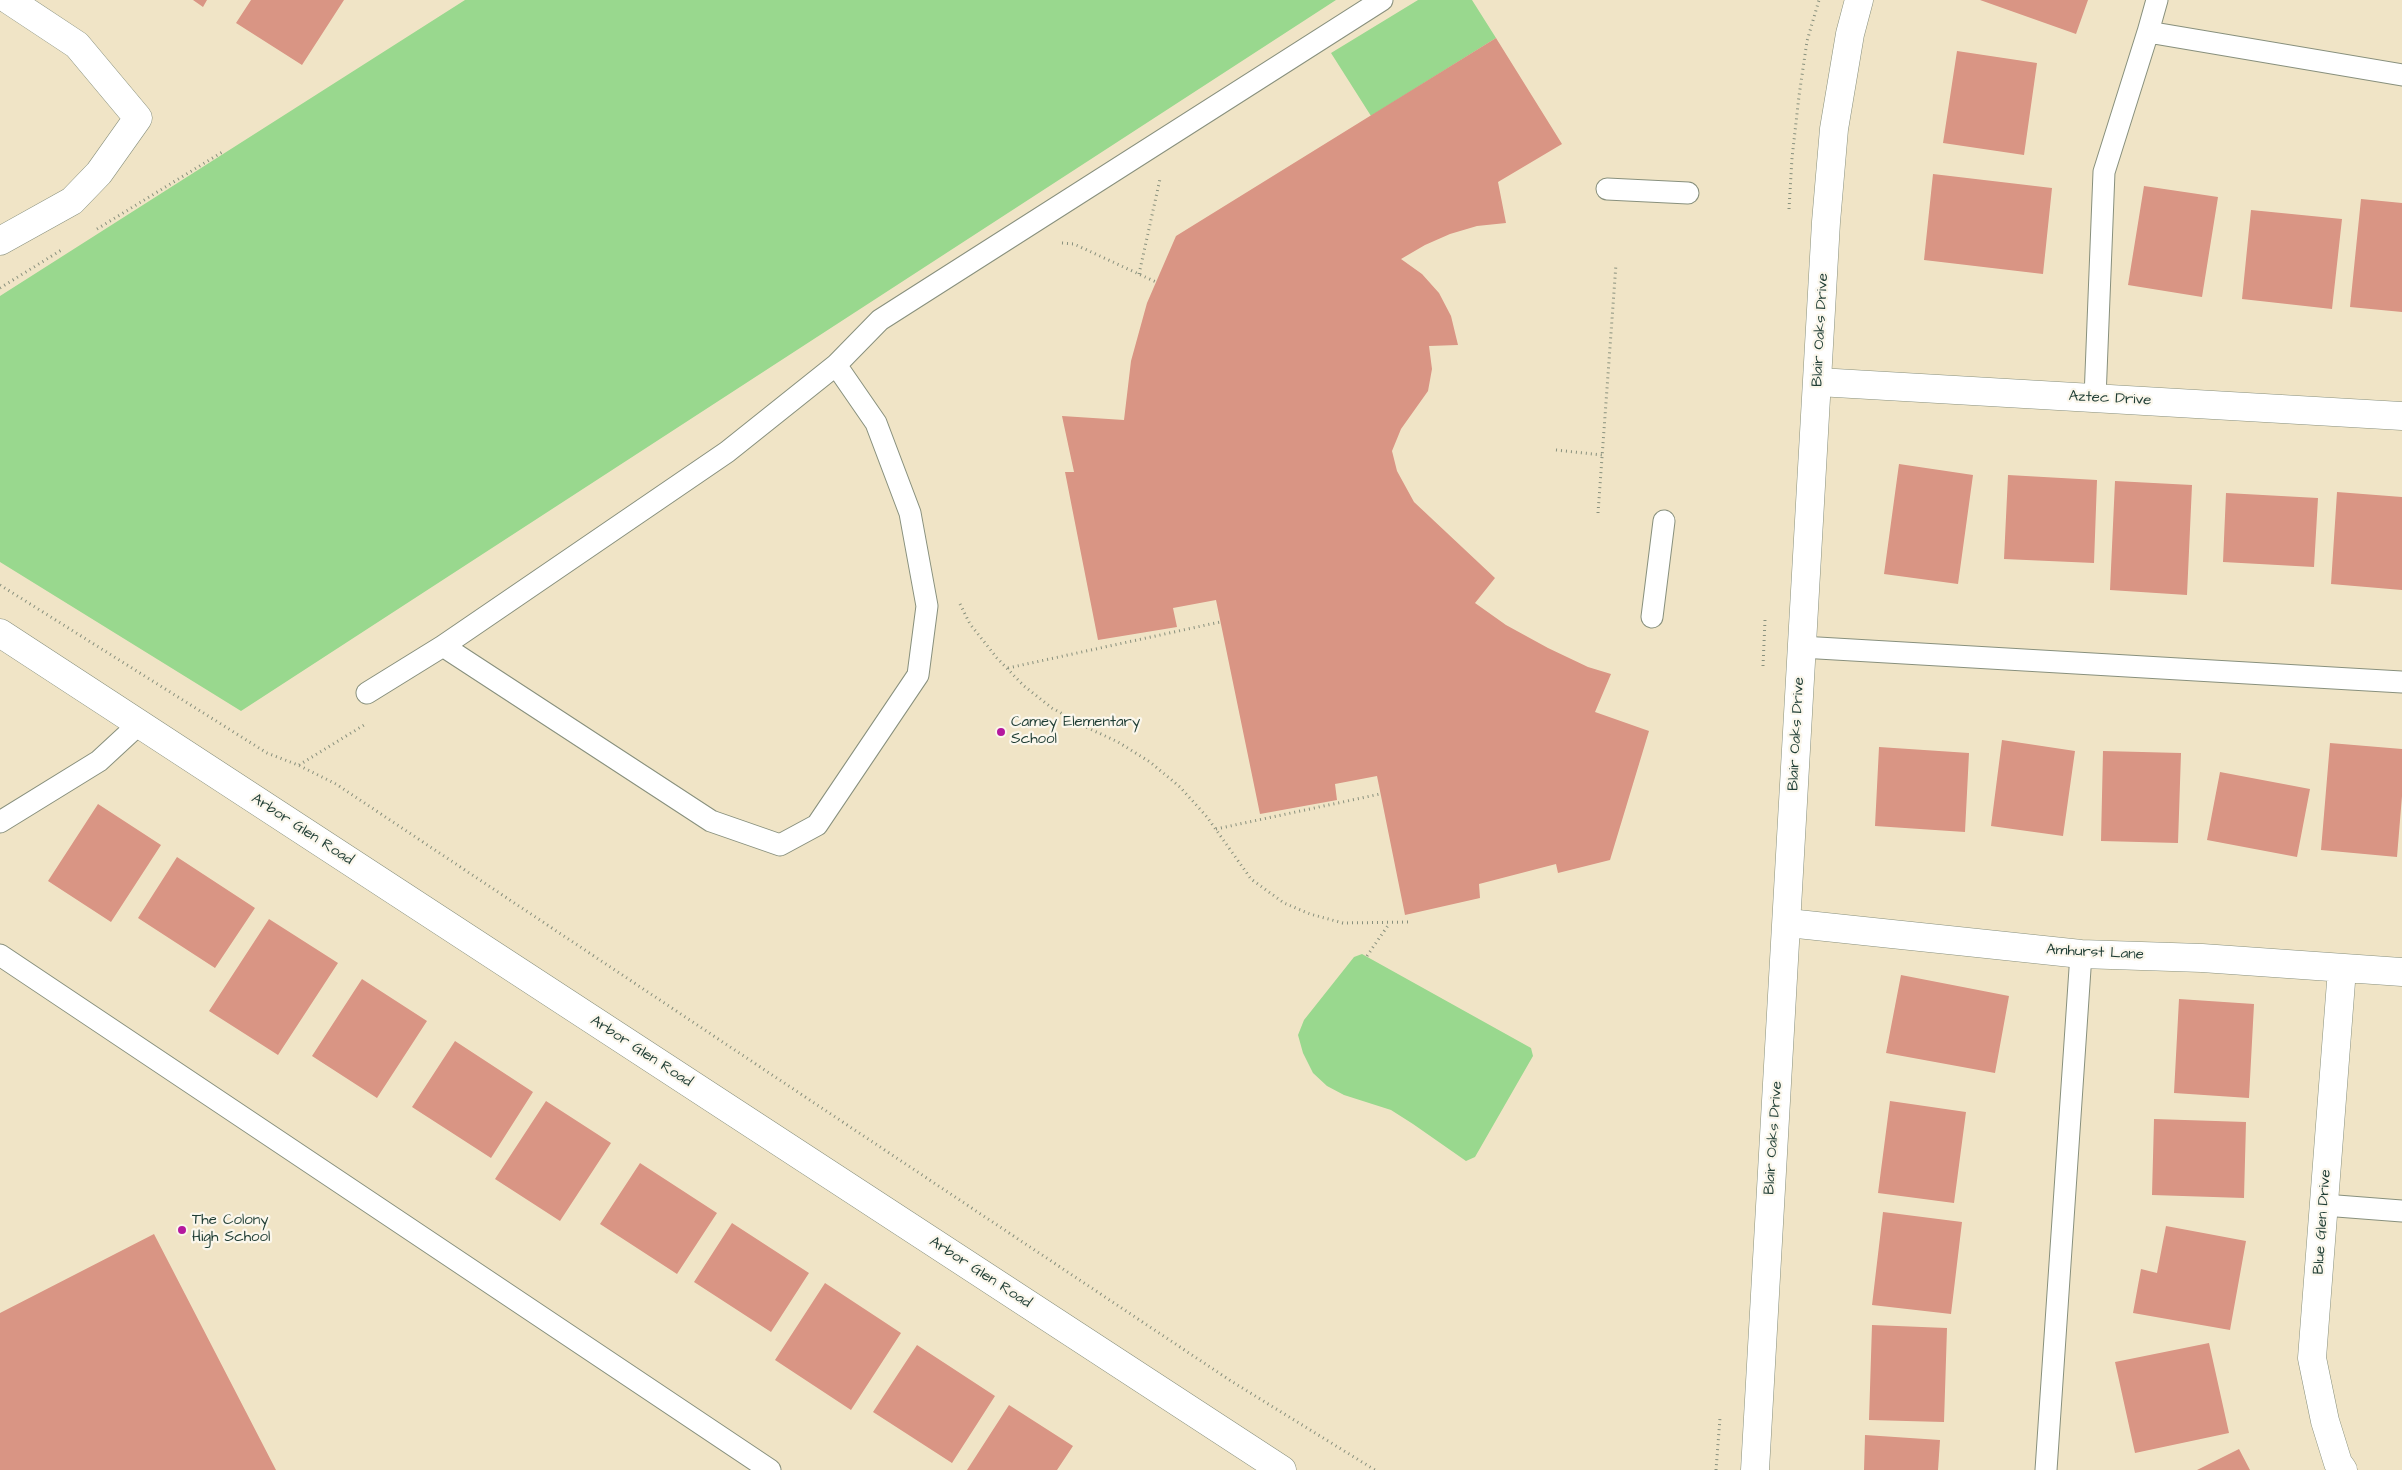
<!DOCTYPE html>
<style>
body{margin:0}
canvas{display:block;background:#f0e4c6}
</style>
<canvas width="2402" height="1470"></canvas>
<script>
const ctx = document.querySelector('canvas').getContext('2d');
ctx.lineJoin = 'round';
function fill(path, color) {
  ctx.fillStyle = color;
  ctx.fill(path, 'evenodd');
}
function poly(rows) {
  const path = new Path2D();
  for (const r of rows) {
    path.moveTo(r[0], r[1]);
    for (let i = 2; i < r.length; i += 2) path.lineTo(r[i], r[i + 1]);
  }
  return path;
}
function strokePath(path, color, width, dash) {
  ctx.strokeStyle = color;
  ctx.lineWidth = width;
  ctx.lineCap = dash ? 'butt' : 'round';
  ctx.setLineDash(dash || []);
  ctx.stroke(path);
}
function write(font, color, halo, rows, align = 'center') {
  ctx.font = font + ' "Architects Daughter",sans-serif';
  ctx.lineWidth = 4.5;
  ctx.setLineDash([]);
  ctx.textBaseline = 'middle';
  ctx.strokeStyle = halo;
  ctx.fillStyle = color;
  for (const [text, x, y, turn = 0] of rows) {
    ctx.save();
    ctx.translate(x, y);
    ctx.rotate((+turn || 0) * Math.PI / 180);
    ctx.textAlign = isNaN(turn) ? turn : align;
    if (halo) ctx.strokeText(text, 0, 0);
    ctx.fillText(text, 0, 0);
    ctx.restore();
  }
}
fill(poly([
 [465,0,1336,0,241,711,0,562,0,296],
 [1418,0,1472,0,1496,38,1371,116,1331,53],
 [1362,954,1531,1048,1533,1056,1475,1157,1466,1161,1413,1124,1391,1110,1344,1095,1327,1086,1313,1073,1303,1053,1298,1035,1304,1020,1354,957]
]), '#99d88e');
fill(poly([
 [193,0,207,0,203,7],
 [251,0,344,0,302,65,236,23],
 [1980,0,2088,0,2076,34],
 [1496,38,1562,144,1498,182,1506,223,1477,226,1450,234,1425,245,1401,259,1422,274,1439,293,1451,316,1458,345,1429,346,1432,369,1428,391,1401,429,1392,451,1397,471,1414,502,1495,578,1475,603,1506,625,1548,648,1588,667,1611,674,1595,712,1649,731,1610,860,1558,873,1556,864,1479,884,1480,898,1405,915,1377,776,1335,784,1337,800,1260,814,1216,600,1173,608,1177,627,1098,640,1065,472,1074,472,1062,416,1124,420,1131,361,1147,303,1176,236],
 [1957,51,2037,63,2024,155,1943,143],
 [1933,174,2052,188,2043,274,1924,260],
 [2144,186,2218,197,2202,297,2128,285],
 [2361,199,2402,203,2402,312,2350,307],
 [2251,210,2342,219,2332,309,2242,299],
 [1899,464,1973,475,1958,584,1884,574],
 [2008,475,2097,480,2094,563,2004,559],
 [2115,481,2192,485,2187,595,2110,590],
 [2337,492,2402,497,2402,590,2331,584],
 [2226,493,2318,498,2314,567,2223,562],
 [2002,740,2075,751,2063,836,1991,826],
 [2330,743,2402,749,2402,796,2397,857,2321,850],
 [1879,747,1969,753,1965,832,1875,826],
 [2103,751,2181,753,2178,843,2101,841],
 [2220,772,2310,789,2297,857,2207,840],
 [98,804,161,845,111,922,48,881],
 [177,857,255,908,215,968,138,918],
 [269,919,338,963,278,1055,209,1011],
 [1901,975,2009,996,1995,1073,1886,1053],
 [362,979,427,1021,377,1098,312,1056],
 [2179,999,2254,1004,2249,1098,2174,1093],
 [455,1041,533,1092,491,1158,412,1107],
 [546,1101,611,1143,560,1221,495,1179],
 [1890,1101,1966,1112,1954,1203,1878,1193],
 [2154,1119,2246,1122,2244,1198,2152,1195],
 [640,1163,717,1213,677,1274,600,1224],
 [1883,1212,1962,1222,1951,1314,1872,1305],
 [732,1223,809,1273,771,1332,694,1282],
 [2166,1226,2246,1241,2230,1330,2133,1313,2141,1269,2157,1273],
 [154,1234,276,1470,0,1470,0,1313],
 [825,1283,901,1333,851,1410,775,1360],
 [1872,1325,1947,1328,1944,1422,1869,1420],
 [2209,1343,2229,1433,2135,1453,2115,1362],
 [917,1345,995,1396,952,1463,873,1412],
 [1009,1405,1073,1446,1057,1470,967,1470],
 [1865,1435,1940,1440,1938,1470,1864,1470],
 [2239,1449,2250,1470,2197,1470]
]), '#d99584');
const service = poly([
 [2157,0,2148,32,2402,75],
 [1607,189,1688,193],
 [2095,398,2104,172,2148,32],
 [1652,617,1664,521],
 [443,646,711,821,780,845,817,825,918,675,927,606,910,513,876,423,836,365],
 [1801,647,2402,682],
 [367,693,443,646,727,452,836,365,880,320,1382,0],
 [0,822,99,761,139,724],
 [0,955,770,1470],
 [2324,1205,2402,1211],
 [2046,1470,2081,954]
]);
const minor = poly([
 [0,241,72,201,99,173,138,118,77,45,9,0],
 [1818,382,2402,416],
 [1788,923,2081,954,2202,958,2402,972],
 [2342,969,2312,1358,2325,1421,2338,1463,2343,1470]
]);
const tertiary = poly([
 [0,633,1282,1470],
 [1755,1470,1826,222,1834,129,1850,34,1859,0]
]);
strokePath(service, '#88907d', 23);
strokePath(minor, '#88907d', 29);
strokePath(tertiary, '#88907d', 29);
strokePath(poly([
 [1789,209,1792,158,1799,96,1807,41,1819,0],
 [97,229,224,151],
 [1062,243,1074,244,1156,282],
 [1139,274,1160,179],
 [0,288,63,249],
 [1556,450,1602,455],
 [1598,513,1616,264],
 [0,585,267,753,298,765,336,784,1231,1381,1375,1470],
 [960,604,970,624,997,658,1024,686,1052,708,1088,728,1118,742,1150,762,1180,787,1207,817,1251,879,1284,903,1310,914,1343,923,1411,922],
 [1763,666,1765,620],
 [1008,668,1220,622],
 [299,765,364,725],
 [1216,829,1380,794],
 [1367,956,1389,924],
 [1716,1470,1720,1418]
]), '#88907d', 3, [1, 4]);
strokePath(service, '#fff', 21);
strokePath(minor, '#fff', 28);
strokePath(tertiary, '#fff', 28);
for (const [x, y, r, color] of [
 [1001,732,5,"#b5179e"],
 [182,1230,5,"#b5179e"]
]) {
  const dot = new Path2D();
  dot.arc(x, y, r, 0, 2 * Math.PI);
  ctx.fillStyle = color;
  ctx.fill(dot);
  strokePath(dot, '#fbf7ec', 2);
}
write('15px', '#1f3d34', '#fbf7ec', [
 ["Blair Oaks Drive",1821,330,-87],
 ["Aztec Drive",2110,399,3],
 ["Blair Oaks Drive",1797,734,-87],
 ["Arbor Glen Road",302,830,33],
 ["Amhurst Lane",2095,953,3],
 ["Arbor Glen Road",641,1052,33],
 ["Blair Oaks Drive",1774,1138,-86],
 ["Blue Glen Drive",2323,1222,-86],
 ["Arbor Glen Road",980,1273,33]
]);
write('15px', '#1f3d34', '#fbf7ec', [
 ["Camey Elementary",1011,723],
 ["School",1011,740],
 ["The Colony",192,1221],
 ["High School",192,1238]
], 'left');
</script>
